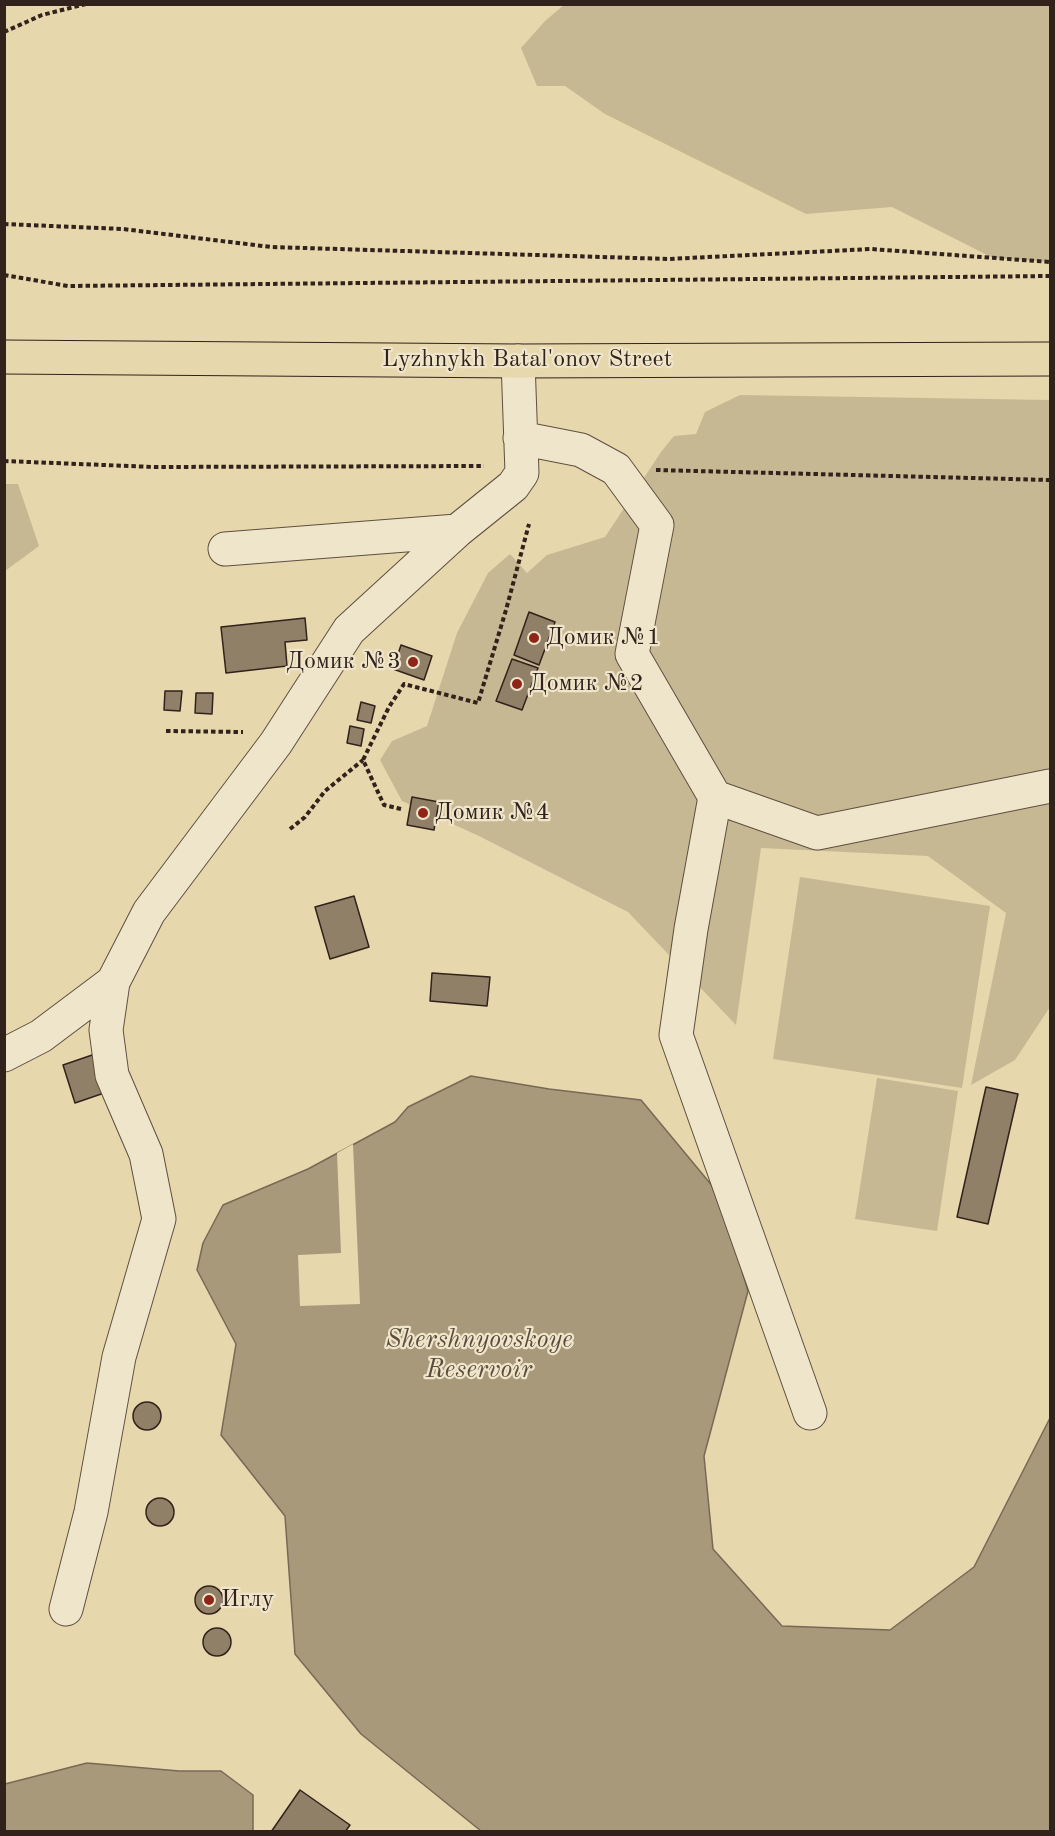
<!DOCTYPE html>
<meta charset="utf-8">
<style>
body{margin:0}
#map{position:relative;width:1055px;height:1836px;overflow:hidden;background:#e6d7ad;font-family:"Old Standard TT",serif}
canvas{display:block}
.frame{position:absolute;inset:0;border:6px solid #31221b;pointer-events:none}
</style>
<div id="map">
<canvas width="1055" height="1836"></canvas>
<div class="frame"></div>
</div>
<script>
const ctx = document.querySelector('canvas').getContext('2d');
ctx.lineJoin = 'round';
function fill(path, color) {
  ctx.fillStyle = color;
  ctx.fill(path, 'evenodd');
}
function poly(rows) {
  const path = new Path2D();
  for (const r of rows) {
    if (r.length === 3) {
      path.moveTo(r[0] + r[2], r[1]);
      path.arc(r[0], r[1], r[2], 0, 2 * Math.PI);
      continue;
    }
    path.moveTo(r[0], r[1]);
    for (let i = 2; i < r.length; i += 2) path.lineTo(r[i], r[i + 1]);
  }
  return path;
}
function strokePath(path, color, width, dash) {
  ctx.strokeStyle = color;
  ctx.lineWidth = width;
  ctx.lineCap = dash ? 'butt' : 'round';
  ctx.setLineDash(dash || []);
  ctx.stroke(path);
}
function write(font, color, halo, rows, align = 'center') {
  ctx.font = font + ' "Old Standard TT",serif';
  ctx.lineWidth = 4.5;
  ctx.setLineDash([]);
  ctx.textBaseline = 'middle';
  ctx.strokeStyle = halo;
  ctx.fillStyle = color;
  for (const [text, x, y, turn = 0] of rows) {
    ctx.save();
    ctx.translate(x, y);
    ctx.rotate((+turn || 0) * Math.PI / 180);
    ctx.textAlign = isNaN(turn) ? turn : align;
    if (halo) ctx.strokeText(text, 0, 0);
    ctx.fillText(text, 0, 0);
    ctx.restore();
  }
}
fill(poly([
 [565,4,1050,5,1050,262,993,258,892,207,806,214,605,114,565,86,537,86,521,48,545,21],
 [740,395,1050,400,1050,1007,1015,1060,971,1085,1006,913,928,856,761,848,736,1025,628,912,479,836,402,801,380,760,392,741,427,726,457,633,488,573,510,554,527,573,547,555,605,537,661,452,674,436,696,434,705,412],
 [5,484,18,484,39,546,5,571],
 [800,877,990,906,962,1088,773,1059],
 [877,1078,958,1091,937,1231,855,1219]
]), '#c7b894');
const water = poly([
 [471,1076,549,1089,641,1100,719,1194,748,1291,704,1456,713,1549,782,1626,890,1630,974,1567,1050,1418,1050,1831,481,1831,361,1734,295,1654,285,1516,221,1435,236,1344,197,1270,203,1243,223,1205,308,1169,395,1122,408,1107,471,1076],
 [87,1763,179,1771,221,1771,253,1795,253,1831,5,1831,5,1784,87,1763]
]);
fill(water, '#a8997b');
strokePath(water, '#786955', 1.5);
fill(poly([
 [353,1144,360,1304,300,1306,298,1255,341,1253,337,1153]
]), '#e6d7ad');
const building = poly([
 [529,612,555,622,539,665,514,655,529,612],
 [305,618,307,640,285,642,287,666,226,673,221,627,305,618],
 [401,645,432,656,424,680,393,669,401,645],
 [512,659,538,668,522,710,496,701,512,659],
 [165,691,182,691,180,711,164,710,165,691],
 [196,693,213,693,212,714,195,713,196,693],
 [361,702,375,706,371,723,357,720,361,702],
 [350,726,364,729,361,746,347,743,350,726],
 [412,797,439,802,434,830,407,825,412,797],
 [354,896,369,947,330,959,315,907,354,896],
 [432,973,490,977,487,1006,430,1001,432,973],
 [98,1053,110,1091,75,1103,63,1065,98,1053],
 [986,1087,1018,1094,988,1224,957,1217,986,1087],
 [147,1416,14],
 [160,1512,14],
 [209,1600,14],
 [217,1642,14],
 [300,1790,350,1825,345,1832,271,1832,300,1790]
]);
fill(building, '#8f8067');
strokePath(building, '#31221b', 1.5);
const minor = poly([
 [520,438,581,450,616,469,657,525,632,654,715,797,691,929,676,1035,810,1413],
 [225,549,457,531],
 [715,797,817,833,1050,786],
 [4,1055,41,1036,113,982],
 [66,1609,91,1512,119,1357,159,1219,146,1154,112,1075,106,1030,113,982,149,912,276,743,349,630,457,531,513,486,522,473,518,361]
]);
const major = poly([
 [4,357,518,361,1050,359]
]);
strokePath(minor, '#5e4f40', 35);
strokePath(major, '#31221b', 35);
strokePath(poly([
 [4,32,42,15,86,4],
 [4,224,123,229,271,247,669,259,871,249,1050,262],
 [4,275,68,286,1050,276],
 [4,461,154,467,484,466],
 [656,470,1050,480],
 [166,731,243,732],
 [401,809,384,805,363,760,389,707,404,684,478,703,506,610,529,524],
 [290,829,305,817,325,791,363,760]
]), '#31221b', 4, [4.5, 3]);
strokePath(minor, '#efe5ca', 33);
strokePath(major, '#e6d7ad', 33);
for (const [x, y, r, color] of [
 [534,638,6,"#8f2418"],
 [413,662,6,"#8f2418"],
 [517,684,6,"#8f2418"],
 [423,813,6,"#8f2418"],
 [209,1600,6,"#8f2418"]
]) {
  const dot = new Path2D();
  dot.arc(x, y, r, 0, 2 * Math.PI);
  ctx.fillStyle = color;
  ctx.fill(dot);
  strokePath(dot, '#efe5ca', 2);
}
write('24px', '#31221b', '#efe5ca', [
 ["Lyzhnykh Batal'onov Street",527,360]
]);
write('24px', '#31221b', '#efe5ca', [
 ["Домик №1",546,638],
 ["Домик №3",401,662,"right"],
 ["Домик №2",529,684],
 ["Домик №4",435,813],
 ["Иглу",221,1600]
], 'left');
write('italic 26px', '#5b4c3d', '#efe5ca', [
 ["Shershnyovskoye",479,1340],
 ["Reservoir",479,1370]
]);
</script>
